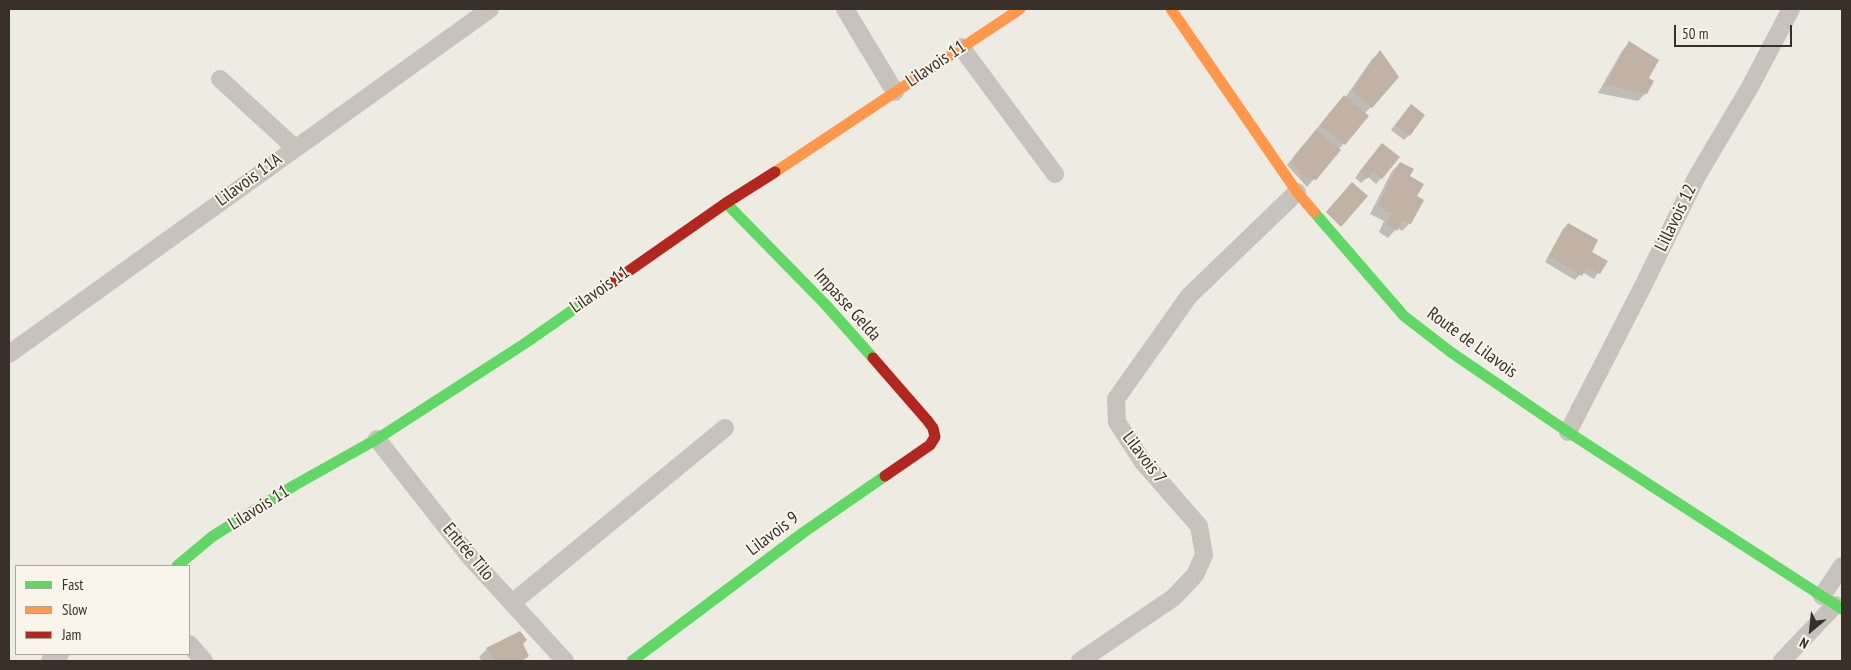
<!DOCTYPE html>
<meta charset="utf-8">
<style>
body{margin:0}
#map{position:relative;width:1851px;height:670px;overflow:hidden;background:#eeebe3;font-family:"PT Sans Narrow",sans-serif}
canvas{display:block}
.frame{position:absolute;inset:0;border:10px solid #383029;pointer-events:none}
.legend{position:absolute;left:15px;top:565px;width:175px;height:90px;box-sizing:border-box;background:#faf5eb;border:1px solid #aca69d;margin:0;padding:6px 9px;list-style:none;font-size:15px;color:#383029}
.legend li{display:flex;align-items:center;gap:10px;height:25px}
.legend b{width:25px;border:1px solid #aca69d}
.north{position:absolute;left:1786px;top:605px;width:50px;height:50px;-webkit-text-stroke:4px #faf5eb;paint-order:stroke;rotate:208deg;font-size:14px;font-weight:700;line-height:20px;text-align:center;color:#383029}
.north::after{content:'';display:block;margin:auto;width:18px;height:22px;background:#383029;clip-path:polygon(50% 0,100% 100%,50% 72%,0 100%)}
.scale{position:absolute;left:1674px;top:25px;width:118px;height:22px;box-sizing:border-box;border:2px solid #383029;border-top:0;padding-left:6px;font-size:15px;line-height:18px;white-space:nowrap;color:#383029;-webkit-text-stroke:4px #faf5eb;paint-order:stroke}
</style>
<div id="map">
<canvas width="1851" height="670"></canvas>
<div class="frame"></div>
<ul class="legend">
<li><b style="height:6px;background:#63d668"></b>Fast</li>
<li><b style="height:6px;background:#ff974d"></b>Slow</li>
<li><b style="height:6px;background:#b3261e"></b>Jam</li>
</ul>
<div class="north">N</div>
<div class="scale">50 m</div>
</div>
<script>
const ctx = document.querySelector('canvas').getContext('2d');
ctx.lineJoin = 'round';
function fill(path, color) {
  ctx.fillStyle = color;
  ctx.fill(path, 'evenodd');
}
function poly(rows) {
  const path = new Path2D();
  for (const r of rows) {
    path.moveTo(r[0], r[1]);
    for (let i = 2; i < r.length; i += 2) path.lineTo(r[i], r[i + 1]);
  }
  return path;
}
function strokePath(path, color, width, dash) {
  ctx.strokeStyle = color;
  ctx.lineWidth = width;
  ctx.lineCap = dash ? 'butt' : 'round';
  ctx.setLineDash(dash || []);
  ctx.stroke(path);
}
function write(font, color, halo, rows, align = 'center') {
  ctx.font = font + ' "PT Sans Narrow",sans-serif';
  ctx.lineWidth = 4;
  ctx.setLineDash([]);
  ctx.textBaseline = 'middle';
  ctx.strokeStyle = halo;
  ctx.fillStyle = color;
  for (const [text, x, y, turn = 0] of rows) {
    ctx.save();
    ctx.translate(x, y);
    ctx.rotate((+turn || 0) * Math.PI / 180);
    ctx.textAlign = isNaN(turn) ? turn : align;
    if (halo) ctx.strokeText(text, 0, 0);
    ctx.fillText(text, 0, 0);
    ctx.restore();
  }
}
fill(poly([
 [1629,43,1648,78,1646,93,1638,101,1598,93,1622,51],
 [1380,52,1371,107,1364,114,1367,116,1307,187,1287,165,1336,105,1345,98,1372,59],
 [1406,111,1409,135,1404,140,1391,130],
 [1377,150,1398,157,1376,184,1368,177,1361,183,1355,178],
 [1400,163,1409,176,1410,223,1402,231,1397,228,1388,238,1379,232,1384,221,1370,214,1392,171],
 [1568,224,1590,252,1606,261,1594,279,1582,272,1575,280,1545,262,1563,229],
 [520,632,522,644,528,656,522,661,482,661,479,657,487,649]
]), '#0003');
fill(poly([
 [1629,41,1659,60,1649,78,1654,81,1647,94,1605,85],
 [1380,50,1399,77,1372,108,1352,90],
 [1344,95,1369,116,1345,145,1320,125],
 [1411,104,1425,115,1410,136,1395,125],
 [1316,130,1341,150,1316,180,1303,177,1293,164,1294,156],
 [1382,143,1400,157,1382,179,1373,172,1367,179,1359,172],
 [1400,162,1414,169,1410,176,1424,184,1417,196,1424,200,1411,224,1403,220,1397,231,1386,224,1391,213,1377,206],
 [1352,182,1368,196,1341,227,1326,212],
 [1568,223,1598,240,1592,252,1608,261,1600,274,1587,267,1582,276,1549,256],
 [520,631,527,640,523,644,529,656,522,661,495,661,486,648]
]), '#c1b2a5');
strokePath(poly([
 [845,9,895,92],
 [961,47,1055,174],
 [220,79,295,148],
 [9,354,490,9],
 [1568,432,1643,286,1696,178,1750,87,1791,9],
 [377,439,469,556,565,661],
 [1822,596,1842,566],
 [512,603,725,428],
 [189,644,204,661],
 [50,661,60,654],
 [1080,661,1173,598,1195,575,1204,555,1199,526,1143,462,1117,422,1116,399,1189,296,1297,192],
 [1782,661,1835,605]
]), '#c7c3bc', 18);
strokePath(poly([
 [726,203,825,304,873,358],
 [1314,212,1404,316,1452,353,1568,432,1842,609],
 [177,566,213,536,295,485,377,439,524,344,603,289],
 [632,661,804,532,885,476]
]), '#63d668', 11);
strokePath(poly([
 [1171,9,1297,192,1314,212],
 [775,172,1020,9]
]), '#ff974d', 11);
strokePath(poly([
 [603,289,726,203,775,172],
 [873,358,927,420,933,428,935,437,930,445,885,476]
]), '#b3261e', 11);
write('18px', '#383029', '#faf5eb', [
 ["Lilavois 11",936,64,-34],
 ["Lilavois 11A",249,180,-36],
 ["Lillavois 12",1676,218,-64],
 ["Lilavois 11",600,290,-35],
 ["Impasse Gelda",847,305,48],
 ["Route de Lilavois",1472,343,36],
 ["Lilavois 7",1144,458,53],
 ["Lilavois 11",259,508,-32],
 ["Lilavois 9",773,534,-37],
 ["Entrée Tilo",468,552,50]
]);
</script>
